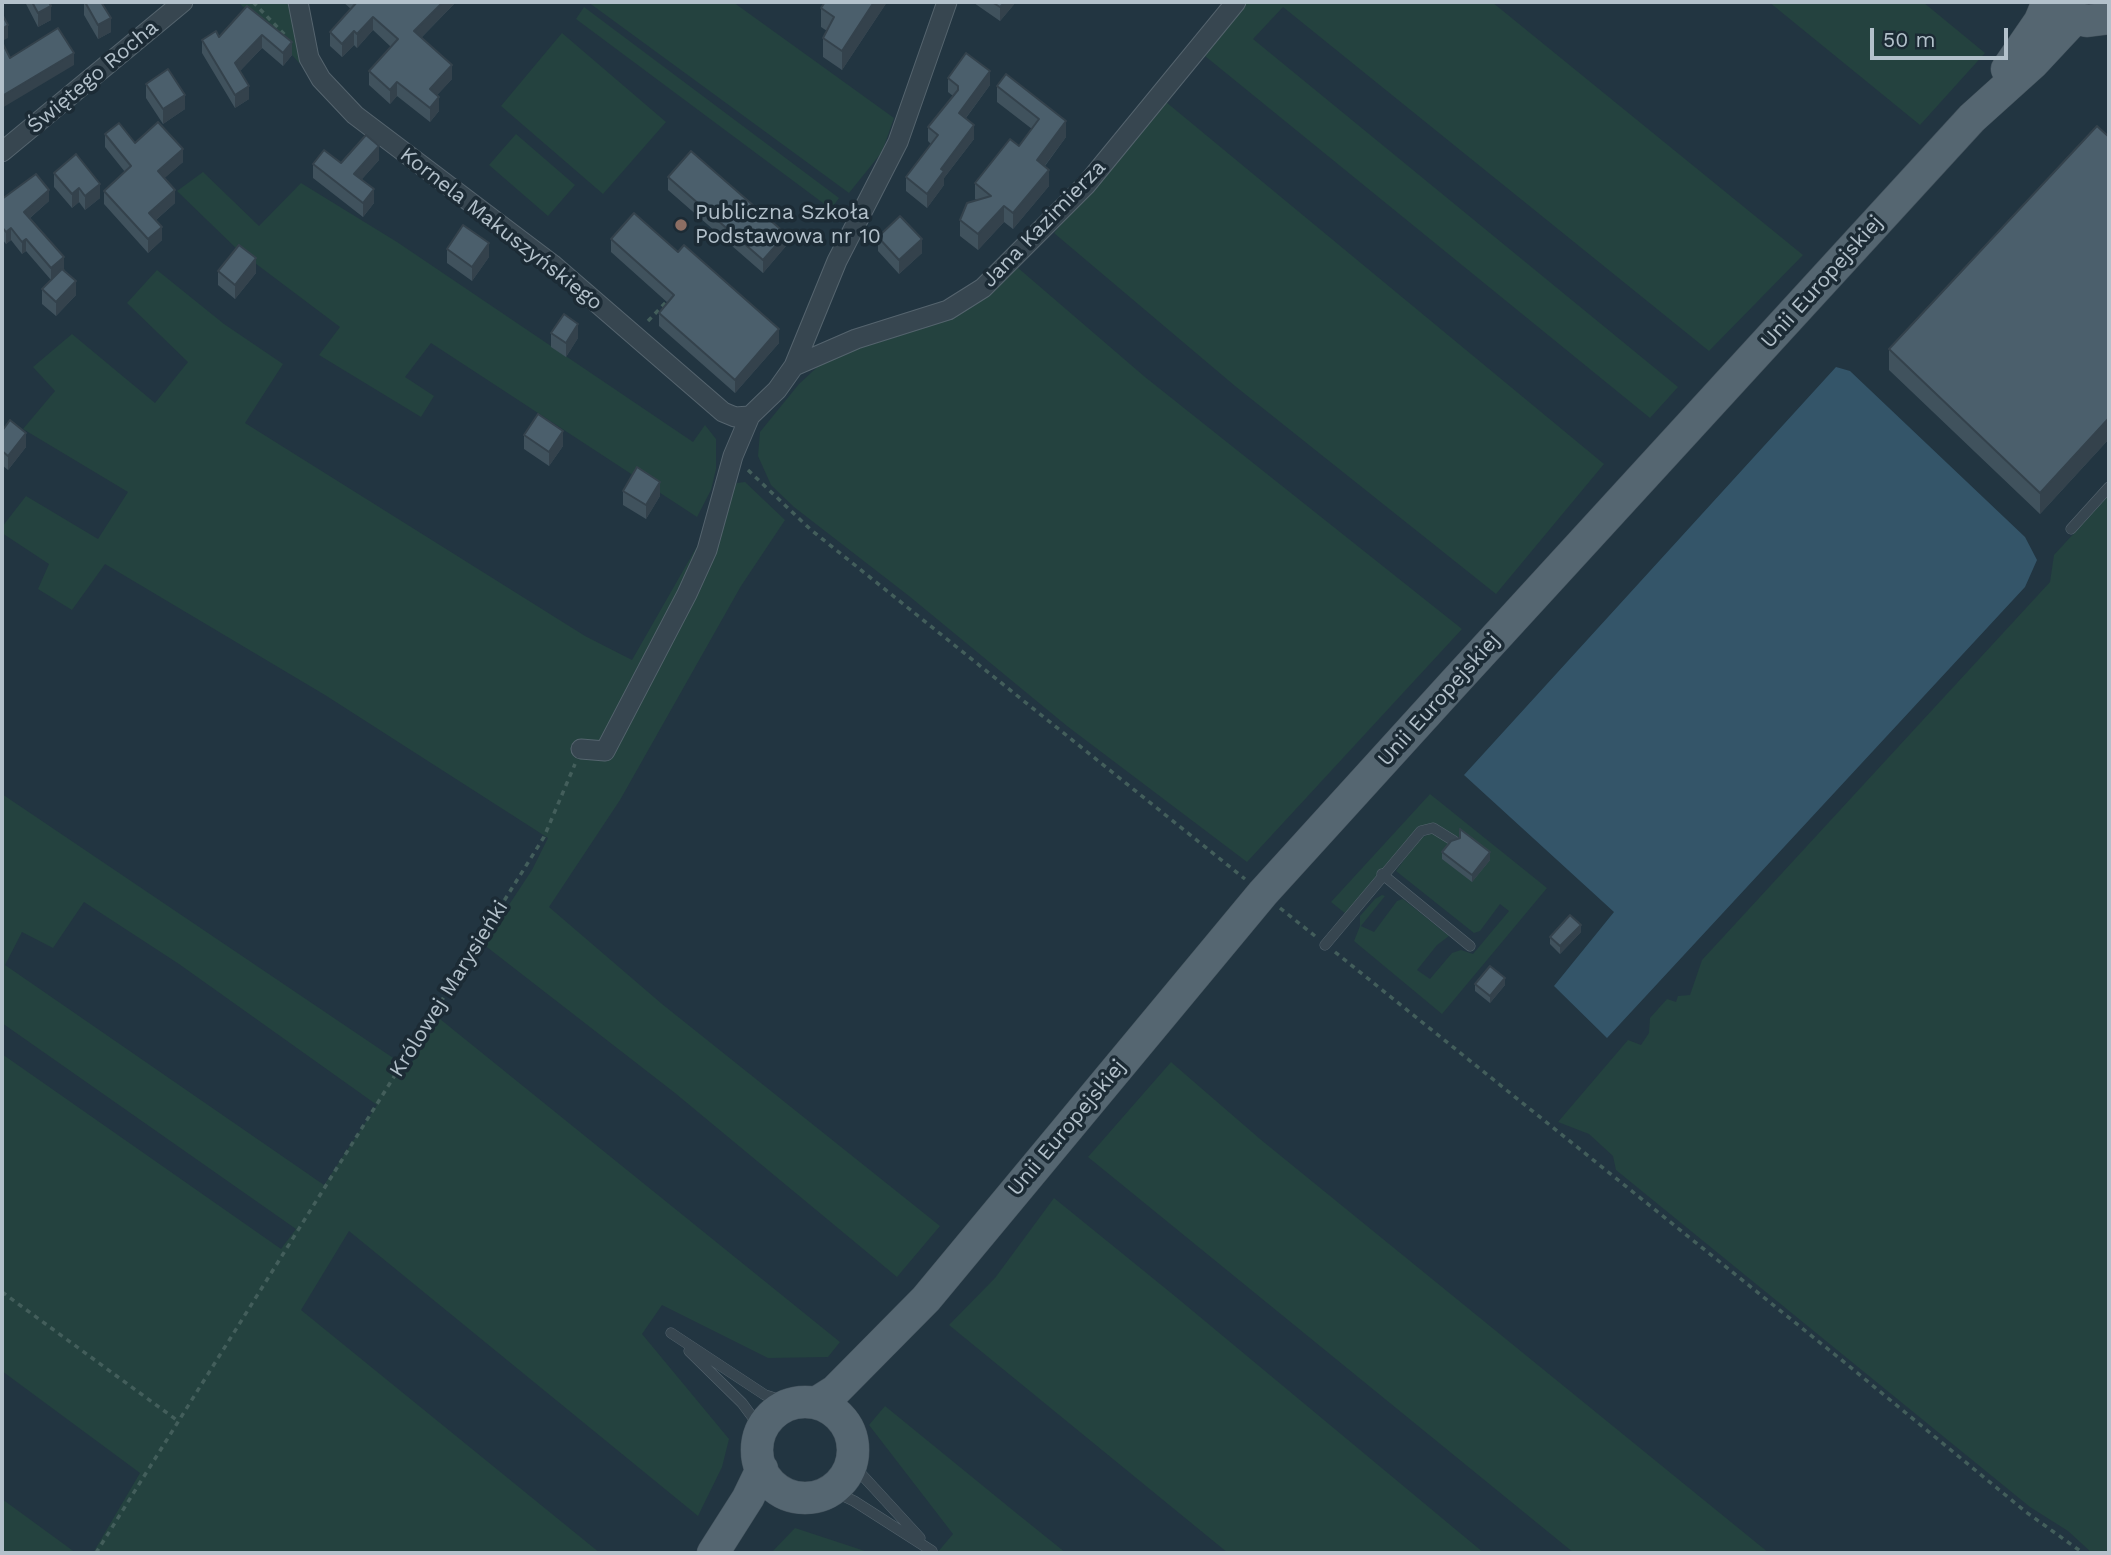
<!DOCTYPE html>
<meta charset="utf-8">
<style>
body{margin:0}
#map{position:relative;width:2111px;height:1555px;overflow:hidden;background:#223541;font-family:"Work Sans",sans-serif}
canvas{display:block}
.frame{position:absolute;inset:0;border:4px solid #b3c1cb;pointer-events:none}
.scale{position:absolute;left:1870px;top:28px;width:138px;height:32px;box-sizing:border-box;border:4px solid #b3c1cb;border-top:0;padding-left:9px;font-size:21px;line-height:24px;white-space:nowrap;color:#b3c1cb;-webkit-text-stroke:5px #1c2b35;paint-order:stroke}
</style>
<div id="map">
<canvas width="2111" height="1555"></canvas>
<div class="frame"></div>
<div class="scale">50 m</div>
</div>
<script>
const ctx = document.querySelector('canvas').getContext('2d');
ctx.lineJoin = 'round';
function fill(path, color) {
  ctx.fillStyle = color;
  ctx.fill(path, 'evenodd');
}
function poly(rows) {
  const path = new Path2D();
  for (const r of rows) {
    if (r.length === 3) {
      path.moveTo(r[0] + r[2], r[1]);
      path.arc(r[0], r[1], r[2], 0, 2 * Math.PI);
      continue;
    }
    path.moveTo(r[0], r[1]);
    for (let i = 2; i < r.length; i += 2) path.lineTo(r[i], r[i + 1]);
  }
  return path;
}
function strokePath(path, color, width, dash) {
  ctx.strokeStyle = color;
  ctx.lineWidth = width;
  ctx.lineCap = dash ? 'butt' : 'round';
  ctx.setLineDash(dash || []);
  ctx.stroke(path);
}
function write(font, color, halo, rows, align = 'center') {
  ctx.font = font + ' "Work Sans",sans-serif';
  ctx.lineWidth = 7;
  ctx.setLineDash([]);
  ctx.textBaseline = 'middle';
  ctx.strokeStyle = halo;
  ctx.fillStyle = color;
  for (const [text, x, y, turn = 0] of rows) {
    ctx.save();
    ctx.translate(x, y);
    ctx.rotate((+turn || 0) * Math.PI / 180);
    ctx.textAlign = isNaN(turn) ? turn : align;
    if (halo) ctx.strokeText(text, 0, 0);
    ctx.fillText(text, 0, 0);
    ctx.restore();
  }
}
fill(poly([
 [238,2,290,2,300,64,292,55],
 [588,2,733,2,894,118,882,152,849,193],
 [1247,2,1492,2,1803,255,1709,351,1283,7,1253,39,1678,387,1650,418,1205,56],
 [1769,2,1923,2,1985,53,1920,125],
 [584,7,839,198,831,209,576,19],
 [562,33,666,122,603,194,501,106],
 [1166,102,1604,464,1496,594,1235,386,1054,233],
 [516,134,575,185,548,216,489,165],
 [203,172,259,226,301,183,397,242,693,442,705,425,716,439,716,469,711,490,697,517,431,343,405,377,434,396,421,417,319,355,340,327,239,251,177,191],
 [1017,267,1145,377,1462,629,1247,862,1067,726,909,596,794,507,771,485,758,456,760,432,799,384,826,359,924,328],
 [157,270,224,324,283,364,245,423,585,636,632,660,723,501,737,483,745,482,785,520,741,586,620,800,549,907,662,1004,940,1226,897,1277,675,1093,483,944,532,870,548,838,325,695,105,564,72,610,38,589,49,564,2,533,2,527,26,496,98,539,128,492,23,429,55,391,33,367,72,334,155,403,188,362,127,303],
 [2109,495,2109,1553,2092,1553,2068,1531,2030,1507,1616,1170,1613,1156,1589,1134,1558,1122,1628,1040,1641,1045,1649,1033,1650,1018,1667,999,1676,1002,1678,996,1690,995,1702,960,2050,582,2054,555],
 [2,794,408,1068,440,1019,840,1342,828,1357,768,1358,662,1305,642,1334,729,1439,722,1467,698,1516,349,1231,301,1310,600,1553,93,1553,140,1473,2,1371,2,1054,281,1249,296,1229,2,1023],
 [84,902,179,964,377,1105,324,1185,5,965,22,932,53,948],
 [1430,794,1547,888,1442,1014,1354,941,1360,926,1360,916,1375,899,1382,895,1385,896,1361,926,1374,932,1397,901,1403,899,1449,936,1437,945,1417,970,1430,979,1452,953,1461,950,1473,954,1509,911,1500,904,1480,931,1474,933,1396,871,1420,838,1432,833,1453,846,1472,882,1460,836,1459,838,1435,823,1421,826,1346,914,1331,902],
 [1171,1062,1260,1139,1769,1553,1574,1553,1088,1157],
 [1054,1198,1176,1297,1484,1553,1228,1553,949,1325,995,1278],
 [885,1406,1015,1512,1066,1553,937,1553,953,1534,869,1425],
 [2,1499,76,1553,2,1553],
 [795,1528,871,1553,771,1553]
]), '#24423f');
fill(poly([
 [1836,367,1850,371,2025,537,2037,560,2025,587,1607,1038,1554,986,1614,912,1464,775]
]), '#345569');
const service = poly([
 [2071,529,2109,487],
 [1382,874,1470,946],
 [1325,945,1421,831,1433,828,1454,841],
 [671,1333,765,1395,791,1403],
 [689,1351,742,1403,762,1430],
 [852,1464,920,1538],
 [831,1490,854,1501,932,1551]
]);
const minor = poly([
 [298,2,309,58,321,79,355,115,552,264,723,412,735,417,750,416],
 [2,152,183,2],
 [794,366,856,339,948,310,983,288,1086,185,1236,2],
 [750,416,777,390,794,366,837,261,898,142,947,2],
 [581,749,605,751,687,594,707,550,733,456,750,416]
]);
const primary = poly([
 [2059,7,2075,18,2087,21,2109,18],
 [2007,69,2040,21,2048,2],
 [805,1450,48],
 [816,1403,835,1391,926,1299,1263,893,1454,683,1972,118,2033,63,2075,18],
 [713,1553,748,1498,762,1469]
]);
strokePath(service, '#55646e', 11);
strokePath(minor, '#55646e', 21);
strokePath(primary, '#43525c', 33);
strokePath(poly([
 [253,2,286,36],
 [648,321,669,299],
 [748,470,810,529,1245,879],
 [1280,908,1315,936],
 [1335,952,1849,1366,2026,1512,2083,1553],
 [2,1292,178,1421],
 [96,1553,544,837,575,764]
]), '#435e5b', 3.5, [5, 5]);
strokePath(service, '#374650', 10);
strokePath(minor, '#374650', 19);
strokePath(primary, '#556671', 32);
fill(poly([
 [25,2,49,2,51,20,38,27],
 [84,2,111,32,98,39,84,15],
 [343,2,456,2,421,38,452,79,437,95,439,111,430,122,397,96,390,104,369,85,369,71,391,47,373,30,357,48,354,45,342,57,330,46,330,32,351,9],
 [825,2,887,2,842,70,823,57,823,38,827,31,821,27,821,8],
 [974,2,1016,2,1000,21,974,3],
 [247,6,292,55,283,66,262,48,240,71,249,99,235,108,202,53,202,40,219,37],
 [948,78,990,85,966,118,974,139,944,178,944,185,927,208,906,191,906,177,931,144,928,141,928,127,953,96,948,92],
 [146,84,185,109,163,124,146,98],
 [997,86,1066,137,1045,166,1049,186,1013,229,1004,222,978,250,960,236,960,220,977,200,975,199,975,183,1019,146,1032,129,997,102],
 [105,134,135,143,183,162,164,178,175,203,156,220,162,240,148,253,104,204,104,191,125,172,105,147],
 [2109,137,2109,439,2040,514,1889,370,1889,349],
 [379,160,362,179,374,203,363,217,313,178,313,164],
 [54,173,100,198,85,210,79,202,72,208,54,187],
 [668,177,786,246,763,273,668,190],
 [2,199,49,201,30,218,64,269,76,295,56,316,42,304,42,289,51,280,26,251,22,254,11,240,6,244,2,239],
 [878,237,922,253,899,274,878,251],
 [611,239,678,252,779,343,735,393,659,326,659,313,668,303,611,252],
 [447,249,489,257,472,281,447,263],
 [218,271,256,273,235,299,218,285],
 [551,333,578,338,566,357,551,347],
 [2,431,26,447,8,470,2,465],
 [524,435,563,446,549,466,524,449],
 [623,491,660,496,646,519,623,505],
 [1442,852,1490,860,1472,882,1442,859],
 [1581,932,1560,954,1550,944,1550,937],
 [1475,984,1505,985,1490,1003,1475,991]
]), '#40525d');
fill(poly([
 [443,2,456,2,414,45,414,31],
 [874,2,887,2,842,70,842,51],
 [1005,2,1016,2,1000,21,1000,7],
 [51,6,51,20,38,27,38,13],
 [373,17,373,30,357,48,357,34],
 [111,18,111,32,98,39,98,25],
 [8,25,8,38,2,41,2,29],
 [354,31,354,45,342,57,342,44],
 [262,35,262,48,235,76,235,63],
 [292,42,292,55,283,66,283,53],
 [74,53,74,65,2,108,2,96],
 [452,65,452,79,430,103,430,89],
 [990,71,990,85,959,127,959,113],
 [397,82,397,96,390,104,390,90],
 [249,86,249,99,235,108,235,95],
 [185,95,185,109,163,124,163,109],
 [439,97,439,111,430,122,430,108],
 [1066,121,1066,137,1037,176,1037,160],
 [974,125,974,139,944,178,944,185,927,208,927,194,941,169],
 [379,146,379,160,354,188,354,174],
 [183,149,183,162,158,184,158,171],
 [1049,170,1049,186,1013,229,1013,213],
 [100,184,100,198,85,210,85,196],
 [79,188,79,202,72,208,72,194],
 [374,189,374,203,363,217,363,203],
 [49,190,49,201,24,223,24,212],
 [175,190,175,203,149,226,149,213],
 [1004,206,1004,222,978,250,978,234],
 [162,227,162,240,148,253,148,239],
 [11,228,11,240,6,244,6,232],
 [786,234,786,246,763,273,763,260],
 [26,239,26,251,22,254,22,242],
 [922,239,922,253,899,274,899,260],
 [489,243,489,257,472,281,472,267],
 [64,257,64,269,51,280,51,268],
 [256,258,256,273,235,299,235,285],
 [76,281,76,295,56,316,56,302],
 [578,324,578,338,566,357,566,343],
 [779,329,779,343,735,393,735,380],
 [2109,418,2109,439,2040,514,2040,493],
 [563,431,563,446,549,466,549,452],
 [26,433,26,447,8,470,8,456],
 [660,482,660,496,646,519,646,505],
 [1490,852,1490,860,1472,882,1472,875],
 [1581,925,1581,932,1560,954,1560,946],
 [1505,978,1505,985,1490,1003,1490,996]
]), '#34424c');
const building = poly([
 [32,2,49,2,51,6,38,13,32,2],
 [85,2,101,2,111,18,98,25,85,2],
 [357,2,443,2,414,31,452,65,430,89,439,97,430,108,397,82,390,90,369,71,398,39,373,17,357,34,354,31,342,44,330,32,357,2],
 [825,2,874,2,842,51,823,38,834,17,821,8,825,2],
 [992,2,1005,2,1000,7,992,2],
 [247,6,292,42,283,53,262,35,235,63,249,86,235,95,202,40,216,31,219,37,247,6],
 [2,14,8,25,2,29,2,14],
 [58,28,74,53,2,96,2,42,10,58,58,28],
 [966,53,990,71,959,113,974,125,941,169,944,171,927,194,906,177,938,135,928,127,958,90,958,86,948,78,966,53],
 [168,69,185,95,163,109,146,84,168,69],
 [1006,74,1066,121,1037,160,1049,170,1013,213,1004,206,978,234,960,220,967,203,991,196,975,183,1010,139,1019,146,1039,119,997,86,1006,74],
 [158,122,183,149,158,171,175,190,149,213,162,227,148,239,104,191,131,166,105,134,119,123,135,143,158,122],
 [2097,126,2109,137,2109,418,2040,493,1889,349,2097,126],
 [366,135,379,146,354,174,374,189,363,203,313,164,324,150,341,163,366,135],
 [691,151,786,234,763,260,668,177,691,151],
 [76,154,100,184,85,196,79,188,72,194,54,173,76,154],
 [36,174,49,190,24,212,64,257,51,268,26,239,22,242,11,228,6,232,2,227,2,199,36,174],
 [634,213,678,252,684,245,779,329,735,380,659,313,674,295,611,239,634,213],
 [900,216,922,239,899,260,878,237,900,216],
 [463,225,489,243,472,267,447,249,463,225],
 [239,245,256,258,235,285,218,271,239,245],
 [62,269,76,281,56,302,42,289,62,269],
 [564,314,578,324,566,343,551,333,564,314],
 [538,414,563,431,549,452,524,435,538,414],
 [10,420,26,433,8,456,2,451,2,431,10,420],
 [637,467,660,482,646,505,623,491,637,467],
 [1460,829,1490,852,1472,875,1442,852,1451,841,1460,838,1460,829],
 [1570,915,1581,925,1560,946,1550,937,1570,915],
 [1490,966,1505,978,1490,996,1475,984,1490,966]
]);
fill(building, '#4b5f6c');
strokePath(building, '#34424c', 2);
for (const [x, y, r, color] of [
 [681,225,7,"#8d6e63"]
]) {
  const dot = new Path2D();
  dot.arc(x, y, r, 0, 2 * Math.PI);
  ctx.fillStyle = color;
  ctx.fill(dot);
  strokePath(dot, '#1c2b35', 2.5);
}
write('21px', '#b3c1cb', '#1c2b35', [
 ["Świętego Rocha",93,77,-40],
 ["Jana Kazimierza",1044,224,-46],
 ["Kornela Makuszyńskiego",501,229,38],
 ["Unii Europejskiej",1822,282,-48],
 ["Unii Europejskiej",1439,700,-48],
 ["Królowej Marysieńki",449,989,-58],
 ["Unii Europejskiej",1067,1128,-50]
]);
write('21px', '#b3c1cb', '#1c2b35', [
 ["Publiczna Szkoła",695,213],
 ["Podstawowa nr 10",695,237]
], 'left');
</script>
